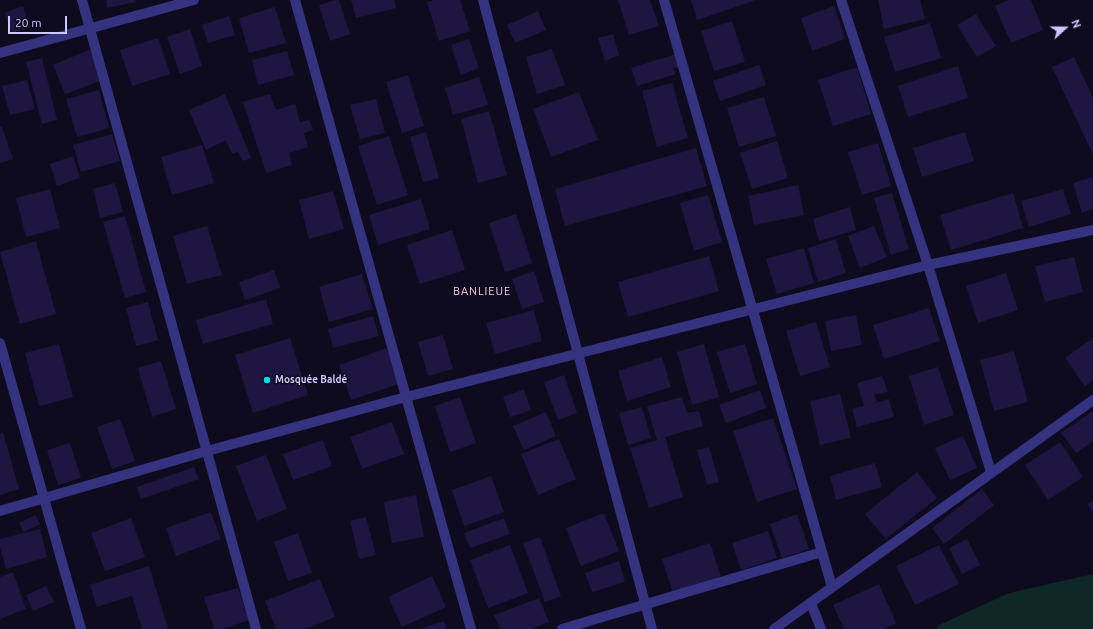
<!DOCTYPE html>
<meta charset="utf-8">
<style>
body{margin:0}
#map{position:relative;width:1093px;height:629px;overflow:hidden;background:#0e0b1e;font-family:Ubuntu,sans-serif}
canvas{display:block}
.north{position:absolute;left:1045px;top:8px;width:40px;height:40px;-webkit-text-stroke:3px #0e0b1e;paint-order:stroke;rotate:69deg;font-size:11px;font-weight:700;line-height:16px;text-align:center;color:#cec8ff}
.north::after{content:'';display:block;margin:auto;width:14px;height:18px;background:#cec8ff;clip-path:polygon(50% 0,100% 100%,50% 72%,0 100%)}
.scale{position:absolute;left:8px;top:16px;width:59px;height:18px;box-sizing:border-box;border:2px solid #cec8ff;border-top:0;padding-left:5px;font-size:12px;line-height:14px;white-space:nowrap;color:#cec8ff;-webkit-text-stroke:3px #0e0b1e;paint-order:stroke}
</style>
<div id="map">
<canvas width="1093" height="629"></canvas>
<div class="north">N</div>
<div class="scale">20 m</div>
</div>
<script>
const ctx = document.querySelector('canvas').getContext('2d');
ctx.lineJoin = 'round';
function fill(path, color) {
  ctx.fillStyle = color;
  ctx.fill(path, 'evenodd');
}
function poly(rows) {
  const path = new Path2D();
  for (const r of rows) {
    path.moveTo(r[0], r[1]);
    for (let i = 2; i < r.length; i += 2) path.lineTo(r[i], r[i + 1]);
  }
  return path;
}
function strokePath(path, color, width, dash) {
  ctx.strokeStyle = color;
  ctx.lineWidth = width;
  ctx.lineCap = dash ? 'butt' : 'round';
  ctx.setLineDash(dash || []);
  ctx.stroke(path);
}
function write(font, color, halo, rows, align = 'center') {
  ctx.font = font + ' Ubuntu,sans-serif';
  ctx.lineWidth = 3;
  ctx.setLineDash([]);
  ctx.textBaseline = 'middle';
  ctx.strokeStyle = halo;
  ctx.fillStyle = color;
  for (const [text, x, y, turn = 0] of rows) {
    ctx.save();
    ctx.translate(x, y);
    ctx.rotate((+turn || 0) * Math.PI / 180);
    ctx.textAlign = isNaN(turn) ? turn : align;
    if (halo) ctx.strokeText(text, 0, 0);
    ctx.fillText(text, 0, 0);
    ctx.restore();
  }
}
fill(poly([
 [1093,574,1093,629,938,629,937,626,1009,593]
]), '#0d2827');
fill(poly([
 [106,0,135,0,136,2,107,8],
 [336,0,339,0,350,34,330,41,319,5],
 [351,0,394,0,396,8,356,18],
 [434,0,460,0,470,31,439,41,427,2],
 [618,0,650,0,659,26,629,35],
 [691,0,756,0,697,20],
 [878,0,920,0,925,19,884,29],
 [1009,0,1031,0,1043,30,1011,43,995,6],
 [23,6,30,27,12,33,4,13],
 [834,6,845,39,812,51,801,18],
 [275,7,286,43,249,53,239,18],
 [538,11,546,30,515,43,507,25],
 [976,14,996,46,977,57,957,25],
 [229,16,235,35,208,43,202,25],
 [732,21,745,62,714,71,701,31],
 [930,23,941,58,895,72,884,37],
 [190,29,202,66,180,74,167,37],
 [613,34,619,55,605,61,598,38],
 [158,38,170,74,132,86,120,50],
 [469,39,479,68,461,75,451,45],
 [91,49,103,80,65,94,53,65],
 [552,49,565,85,537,94,526,57],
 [287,51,294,75,258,85,252,60],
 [676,54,681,67,673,68,676,74,637,86,631,68],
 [1074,57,1093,98,1093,155,1052,67],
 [42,58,57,120,42,124,26,62],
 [759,65,766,85,720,101,713,81],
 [958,66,968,98,908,117,898,86],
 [857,67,871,114,833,126,818,80],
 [408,75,424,126,402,133,386,82],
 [479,77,488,105,453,115,445,88],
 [27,80,35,109,10,115,2,86],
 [672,83,688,138,657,147,642,91],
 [99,90,109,128,77,137,66,99],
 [579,92,598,140,551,157,533,109],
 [225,94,251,158,243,161,238,152,232,154,226,140,206,150,189,110],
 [270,94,276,110,295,104,300,122,309,120,313,130,304,133,308,147,289,153,292,165,266,173,243,102],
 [764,97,776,136,739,147,727,108],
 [376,99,385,133,360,139,350,105],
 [489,111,507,175,478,183,461,119],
 [0,127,2,127,13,159,0,163],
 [426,132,439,178,423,182,410,137],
 [965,132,974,161,922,177,913,148],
 [112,134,120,161,81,172,73,145],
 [389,136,408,195,377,205,358,146],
 [777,141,788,178,752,189,740,153],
 [878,143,891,186,862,195,848,152],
 [202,145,214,183,172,195,161,157],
 [696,148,707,186,565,226,555,189],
 [73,156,80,178,57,186,50,164],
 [1093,177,1093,209,1082,213,1073,183],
 [115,183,123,212,100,218,93,189],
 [798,185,804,215,754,225,748,196],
 [50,189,60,228,26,237,16,198],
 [1063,189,1071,214,1029,227,1021,201],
 [333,191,344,229,309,239,299,200],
 [892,193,909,249,891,255,874,198],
 [1013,193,1023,228,951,250,940,215],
 [708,195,722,242,694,251,680,203],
 [421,199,430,229,378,245,369,215],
 [850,207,856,230,819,241,813,219],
 [516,214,532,263,505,272,489,223],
 [125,216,146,292,125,298,103,222],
 [207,226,222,275,187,284,173,236],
 [874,226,887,257,860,268,848,236],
 [452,230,465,270,420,284,407,245],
 [836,239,846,273,818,282,808,248],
 [36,241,56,314,20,324,0,252],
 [804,248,814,283,777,294,766,259],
 [709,256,719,291,628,317,618,282],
 [1074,257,1083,292,1045,302,1035,266],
 [274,270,280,288,245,300,239,282],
 [534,271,544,302,522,309,512,279],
 [1006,273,1018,310,978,323,966,286],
 [362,274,373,309,329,322,319,287],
 [266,299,273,324,203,344,196,320],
 [148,302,158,340,136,346,126,308],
 [929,308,940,341,884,359,873,325],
 [534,310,542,341,495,354,486,323],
 [856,315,862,345,831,351,825,321],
 [373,316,379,336,333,348,328,329],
 [816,322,830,367,800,376,786,331],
 [443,335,453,369,428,376,418,342],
 [290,338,308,395,253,413,235,355],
 [1093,338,1093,380,1085,386,1065,358],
 [59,344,73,397,39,406,25,353],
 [704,344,719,397,692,405,677,352],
 [745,344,757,384,730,393,717,352],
 [387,348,399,384,351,400,339,365],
 [1014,351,1028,402,994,411,980,360],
 [662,357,671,387,627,401,618,371],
 [161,361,176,409,152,417,138,368],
 [938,367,954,415,924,425,909,376],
 [564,375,577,413,558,420,544,382],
 [882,376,888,392,874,395,877,401,871,404,889,399,894,417,857,427,852,409,864,406,857,383],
 [524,389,531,410,510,417,503,397],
 [760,390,766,408,726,423,719,405],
 [840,394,851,438,820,445,810,401],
 [460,397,476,443,450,452,435,406],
 [682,397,687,413,699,411,703,426,665,437,683,497,649,508,630,448,657,440,647,406],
 [642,407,651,438,628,445,619,413],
 [1093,411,1093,441,1076,453,1061,433],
 [546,412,556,436,524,450,513,426],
 [773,418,797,489,757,502,733,431],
 [120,419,135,461,112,469,97,427],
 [392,422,404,454,362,469,350,437],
 [3,432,19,489,0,495,0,433],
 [963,436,977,468,950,480,935,448],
 [559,439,576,479,538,495,521,454],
 [323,440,332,466,293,480,283,454],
 [1060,442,1083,477,1048,500,1025,465],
 [70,443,81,478,58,485,47,450],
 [709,447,719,482,707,485,697,450],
 [266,455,287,509,257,521,236,466],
 [875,463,882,487,836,500,830,476],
 [194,467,199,479,141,499,137,487],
 [917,472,937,498,886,539,865,514],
 [491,476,504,512,464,526,452,490],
 [982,489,994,505,944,544,932,528],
 [416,495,424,537,392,543,384,502],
 [1093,500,1093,513,1087,504],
 [211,512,221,539,176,556,166,528],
 [604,513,619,551,581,566,566,528],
 [797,514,809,549,782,558,770,524],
 [35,515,40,524,24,532,19,523],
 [366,517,376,555,359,559,350,521],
 [131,518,145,557,105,571,91,533],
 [504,518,510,534,470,548,464,533],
 [40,529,47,557,6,569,0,547,0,539],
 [768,531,777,558,741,570,732,543],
 [298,533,312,573,288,581,274,542],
 [540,537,561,596,545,602,523,543],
 [967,539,980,565,962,574,949,548],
 [710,543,721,577,673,593,662,559],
 [510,545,528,593,488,608,470,560],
 [939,545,959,584,915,605,896,566],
 [619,561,625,582,592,592,585,573],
 [149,566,168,629,142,629,132,596,97,607,90,585],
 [13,572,26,609,0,619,0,577],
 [432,576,446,607,402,627,388,597],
 [320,579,335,617,305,629,276,629,265,601],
 [879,584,896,623,884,629,844,629,833,605],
 [46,586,54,602,33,611,26,595],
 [238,588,249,620,223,629,214,629,204,597],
 [539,598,549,622,531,629,500,629,494,615],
 [444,621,447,629,420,629]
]), '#1e1640');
strokePath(poly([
 [82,0,256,629],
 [295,0,471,629],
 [483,0,652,629],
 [664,0,832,587],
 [841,0,928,265,991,472],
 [0,53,194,0],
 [0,343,81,629],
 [0,511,207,451,406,397,928,265,1093,230],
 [811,603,821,629],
 [562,629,822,552],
 [774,629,1093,400]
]), '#353380', 10);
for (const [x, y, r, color] of [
 [267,380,4,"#00dbf3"]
]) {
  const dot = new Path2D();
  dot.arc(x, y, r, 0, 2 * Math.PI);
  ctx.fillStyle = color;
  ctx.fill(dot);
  strokePath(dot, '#0e0b1e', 1.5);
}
write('bold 10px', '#cec8ff', '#0e0b1e', [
 ["Mosquée Baldé",275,380]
], 'left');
ctx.letterSpacing = '1px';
write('11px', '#ffcaec', '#0e0b1e', [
 ["BANLIEUE",482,291]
]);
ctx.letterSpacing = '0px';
</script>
